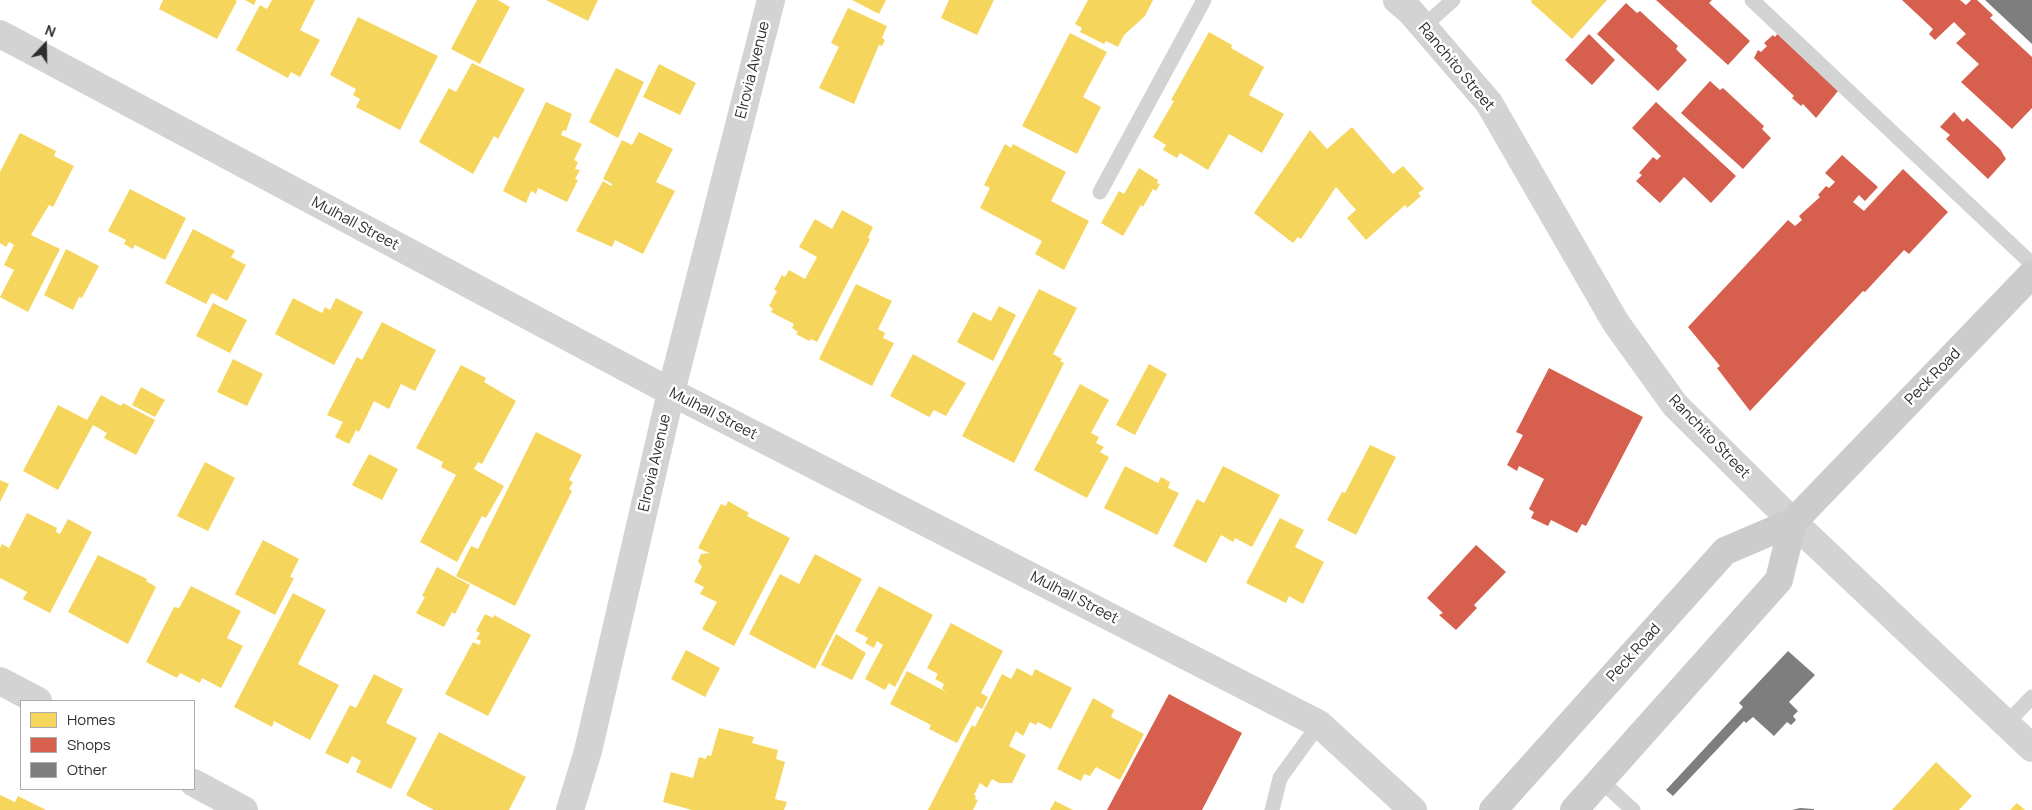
<!DOCTYPE html>
<style>
body{margin:0}
#map{position:relative;width:2032px;height:810px;overflow:hidden;background:#fff;font-family:Manrope,sans-serif}
canvas{display:block}
.legend{position:absolute;left:20px;top:700px;width:175px;height:90px;box-sizing:border-box;background:#fff;border:1px solid #ababab;margin:0;padding:6px 9px;list-style:none;font-size:15px;color:#2e2e2e}
.legend li{display:flex;align-items:center;gap:10px;height:25px}
.legend b{width:25px;border:1px solid #ababab}
.north{position:absolute;left:20px;top:20px;width:50px;height:50px;-webkit-text-stroke:4px #fff;paint-order:stroke;rotate:21deg;font-size:14px;font-weight:700;line-height:20px;text-align:center;color:#2e2e2e}
.north::after{content:'';display:block;margin:auto;width:18px;height:22px;background:#2e2e2e;clip-path:polygon(50% 0,100% 100%,50% 72%,0 100%)}
</style>
<div id="map">
<canvas width="2032" height="810"></canvas>
<ul class="legend">
<li><b style="height:14px;background:#f6d55c"></b>Homes</li>
<li><b style="height:14px;background:#d6604d"></b>Shops</li>
<li><b style="height:14px;background:#7e7e7e"></b>Other</li>
</ul>
<div class="north">N</div>
</div>
<script>
const ctx = document.querySelector('canvas').getContext('2d');
ctx.lineJoin = 'round';
function fill(path, color) {
  ctx.fillStyle = color;
  ctx.fill(path, 'evenodd');
}
function poly(rows) {
  const path = new Path2D();
  for (const r of rows) {
    path.moveTo(r[0], r[1]);
    for (let i = 2; i < r.length; i += 2) path.lineTo(r[i], r[i + 1]);
  }
  return path;
}
function strokePath(path, color, width, dash) {
  ctx.strokeStyle = color;
  ctx.lineWidth = width;
  ctx.lineCap = dash ? 'butt' : 'round';
  ctx.setLineDash(dash || []);
  ctx.stroke(path);
}
function write(font, color, halo, rows, align = 'center') {
  ctx.font = font + ' Manrope,sans-serif';
  ctx.lineWidth = 5;
  ctx.setLineDash([]);
  ctx.textBaseline = 'middle';
  ctx.strokeStyle = halo;
  ctx.fillStyle = color;
  for (const [text, x, y, turn = 0] of rows) {
    ctx.save();
    ctx.translate(x, y);
    ctx.rotate((+turn || 0) * Math.PI / 180);
    ctx.textAlign = isNaN(turn) ? turn : align;
    if (halo) ctx.strokeText(text, 0, 0);
    ctx.fillText(text, 0, 0);
    ctx.restore();
  }
}
fill(poly([
 [163,0,235,0,237,1,217,39,159,9],
 [245,0,256,0,254,5],
 [272,0,315,0,300,30,320,40,300,77,291,72,288,78,236,50,260,5,267,9],
 [477,0,498,0,510,7,480,64,451,49],
 [546,0,598,0,588,21],
 [852,0,886,0,879,14],
 [949,0,994,0,977,35,941,18],
 [1088,0,1153,0,1145,16,1124,35,1118,47,1106,41,1104,44,1080,32,1082,28,1075,24],
 [1532,0,1607,0,1572,39,1531,2],
 [848,8,887,26,882,38,885,40,882,46,879,45,854,104,819,88,839,47,831,43],
 [358,17,438,56,400,130,356,107,360,99,353,95,356,89,330,75],
 [1209,32,1232,45,1231,48,1264,67,1249,95,1284,114,1262,153,1229,134,1208,170,1180,153,1177,158,1163,150,1166,145,1153,137,1174,101,1171,100],
 [1070,33,1107,52,1083,97,1101,107,1077,154,1022,126],
 [472,63,525,89,498,139,494,136,473,174,419,142,449,88,456,92],
 [659,64,696,83,680,115,643,97],
 [616,68,644,82,618,138,589,122],
 [546,102,572,114,566,131,563,130,561,135,582,144,574,160,578,162,575,169,580,170,575,179,578,180,567,202,538,188,536,194,531,191,526,203,503,191],
 [1352,127,1393,174,1403,166,1424,189,1418,193,1421,196,1407,208,1405,205,1366,240,1347,218,1356,210,1336,187,1301,239,1298,237,1293,243,1254,213,1310,130,1327,149],
 [639,132,673,149,656,182,675,191,643,254,615,240,612,247,576,231,603,181,611,186,612,184,603,179,622,140,632,145],
 [20,133,56,151,54,156,74,166,53,207,49,205,31,235,60,249,28,312,0,297,14,270,4,265,14,245,9,242,6,247,0,243,0,172],
 [1005,144,1011,148,1013,144,1066,172,1051,201,1089,221,1064,270,1035,254,1042,241,980,208,990,188,984,185],
 [1139,168,1158,180,1157,183,1160,184,1156,191,1153,189,1143,207,1141,205,1123,236,1101,223,1119,191,1124,194],
 [130,189,186,218,165,260,135,245,133,249,124,244,126,240,108,231],
 [842,210,873,227,868,238,870,239,817,342,811,339,809,341,796,334,798,332,792,328,794,324,771,312,773,309,769,306,777,291,774,290,782,275,785,277,789,270,805,279,817,257,799,247,815,219,832,229],
 [193,229,235,251,231,257,246,265,227,301,212,293,206,304,165,283],
 [66,249,99,266,82,298,79,297,73,310,44,295],
 [856,284,892,301,878,329,885,333,883,338,894,343,872,386,819,359],
 [1039,289,1077,308,1053,354,1062,359,1060,361,1064,363,1014,463,962,436],
 [293,298,322,313,325,307,330,310,336,298,363,312,334,365,275,334],
 [213,303,247,320,230,353,196,336],
 [999,306,1016,315,993,361,957,342,973,312,991,321],
 [382,322,436,350,415,391,401,384,389,409,374,401,359,432,356,430,349,444,335,437,343,422,327,415,357,357,362,360],
 [913,354,966,383,946,416,934,410,929,417,890,396],
 [233,359,263,374,247,406,217,392],
 [1149,364,1167,374,1135,435,1116,425],
 [461,365,486,378,484,382,516,401,482,464,478,462,474,469,504,486,486,518,482,516,457,562,420,542,456,475,441,467,443,462,416,448],
 [1080,384,1109,400,1091,433,1099,437,1096,443,1104,447,1100,452,1109,457,1087,498,1034,470],
 [141,387,165,400,155,417,132,405],
 [101,395,121,406,123,403,155,420,136,455,104,438,107,433,93,425,58,490,23,471,58,405,87,420],
 [536,432,582,455,569,480,573,482,569,489,572,491,515,606,456,576,471,546,478,549],
 [1370,445,1396,457,1356,535,1327,520,1342,492,1345,493],
 [369,454,398,469,382,500,352,485],
 [205,462,235,478,208,531,177,516],
 [1125,466,1158,483,1161,477,1170,482,1168,488,1179,493,1157,535,1104,508],
 [1223,466,1280,495,1252,547,1235,538,1233,542,1221,535,1206,563,1173,546,1197,499,1204,503],
 [0,480,9,484,0,502],
 [728,501,749,513,747,516,790,538,734,646,702,629,717,602,700,594,704,587,694,582,702,567,698,561,701,554,709,553,698,548,721,504,726,506],
 [27,513,57,528,56,532,60,534,68,519,92,532,50,613,23,599,27,592,0,578,0,548,2,544,9,548],
 [1280,518,1304,530,1295,547,1324,562,1303,604,1289,596,1286,603,1246,583],
 [263,540,299,559,290,577,294,578,275,615,235,594],
 [815,554,862,579,815,669,749,634,780,574,799,584],
 [98,555,147,579,146,581,156,587,128,644,68,612],
 [437,567,470,585,455,614,452,612,444,627,416,613,425,597,422,596],
 [191,586,241,611,227,638,243,646,221,688,202,678,200,683,180,673,177,678,146,662,174,607,179,608],
 [879,586,933,615,895,687,889,683,885,690,865,679,883,645,877,641,874,648,865,643,868,638,855,631],
 [293,593,326,610,298,664,339,685,310,740,274,721,272,727,234,707],
 [485,614,493,618,494,615,531,635,488,716,445,694,473,642,479,645,481,641,476,639,480,633,476,631],
 [951,623,1003,651,981,693,988,697,982,709,977,706,957,743,929,729,931,725,890,704,907,671,948,693,942,689,944,684,935,679,938,674,927,668],
 [836,634,866,653,852,680,821,665],
 [686,650,720,668,705,697,671,679],
 [1017,668,1032,676,1035,669,1072,688,1051,729,1038,722,1036,725,1030,722,1023,736,1016,731,1009,746,1026,755,1012,783,999,783,992,779,987,788,980,783,974,795,976,796,975,799,978,800,973,810,928,810,972,725,975,727,1002,674,1011,679],
 [374,674,403,689,386,723,417,738,391,789,356,772,361,761,352,756,348,764,325,753,350,705,356,708],
 [1093,698,1114,710,1111,717,1144,734,1120,780,1096,767,1090,776,1084,774,1081,781,1057,769],
 [719,728,754,737,752,743,778,750,776,759,785,762,775,799,787,802,784,810,692,810,663,802,671,772,693,778,699,757,706,759,707,755,711,756],
 [439,732,526,777,509,810,434,810,406,795],
 [1936,762,1972,796,1959,810,1892,810],
 [0,795,15,802,18,796,46,810,0,810],
 [1055,801,1073,810,1050,810],
 [2017,803,2025,810,2010,810]
]), '#f6d55c');
fill(poly([
 [1656,0,1712,0,1709,3,1750,41,1728,65],
 [1902,0,1960,0,1966,5,1971,0,1977,0,1993,15,1990,18,2032,57,2032,108,2012,129,1961,82,1979,64,1956,43,1966,34,1954,22,1935,40,1929,34,1933,29],
 [1626,3,1637,13,1640,11,1678,46,1676,49,1687,60,1658,91,1597,34],
 [1778,33,1838,91,1816,118,1803,104,1801,106,1792,98,1794,96,1754,58,1758,50,1761,52,1767,46,1764,43,1773,35,1775,37],
 [1589,34,1615,60,1592,85,1565,60],
 [1710,81,1720,90,1723,88,1764,126,1762,129,1771,138,1743,169,1681,113],
 [1656,102,1736,176,1711,203,1684,177,1660,203,1636,181,1642,175,1639,173,1653,157,1657,160,1661,156,1632,128],
 [1954,112,1963,122,1967,118,2000,149,2006,159,1988,179,1946,139,1950,135,1940,127],
 [1842,155,1878,187,1865,201,1859,195,1853,202,1864,211,1903,169,1948,212,1909,254,1904,250,1865,292,1863,291,1750,411,1717,368,1720,366,1688,327,1788,220,1795,226,1802,220,1799,216,1820,197,1818,195,1826,186,1829,188,1835,182,1825,173],
 [1549,368,1643,417,1586,526,1582,524,1577,533,1551,520,1548,526,1531,518,1534,512,1529,509,1544,479,1519,466,1517,471,1507,465,1523,435,1516,432],
 [1476,545,1506,572,1474,605,1477,608,1456,630,1439,615,1443,613,1427,598],
 [1169,694,1242,733,1202,810,1107,810]
]), '#d6604d');
fill(poly([
 [1985,0,2032,0,2032,44],
 [1788,651,1815,675,1789,702,1798,711,1793,716,1796,720,1791,725,1787,722,1774,736,1753,717,1746,723,1744,721,1673,796,1666,790,1743,707,1739,703],
 [1800,808,1814,809,1814,810,1792,810]
]), '#7e7e7e');
strokePath(poly([
 [1752,0,2032,264],
 [1423,27,1453,0],
 [1100,192,1204,0],
 [2006,724,2032,697],
 [1600,780,1633,810],
 [1272,810,1280,778,1319,724]
]), '#d3d3d3', 15);
strokePath(poly([
 [1397,0,1410,11,1489,103,1616,323,1675,405,1793,522,2032,748],
 [0,34,671,392,1319,724,1413,810],
 [0,681,38,701],
 [194,783,244,810],
 [570,810,588,751,671,392,771,0]
]), '#d3d3d3', 28);
strokePath(poly([
 [1493,810,1725,551,1793,522,2032,274],
 [1574,810,1779,580,1793,522]
]), '#ccc', 28);
write('15px', '#2e2e2e', '#fff', [
 ["Ranchito Street",1456,67,50],
 ["Elrovia Avenue",753,70,-76],
 ["Mulhall Street",355,224,28],
 ["Peck Road",1933,377,-46],
 ["Mulhall Street",713,414,27],
 ["Ranchito Street",1709,437,46],
 ["Elrovia Avenue",655,463,-77],
 ["Mulhall Street",1074,598,27],
 ["Peck Road",1634,653,-48]
]);
</script>
